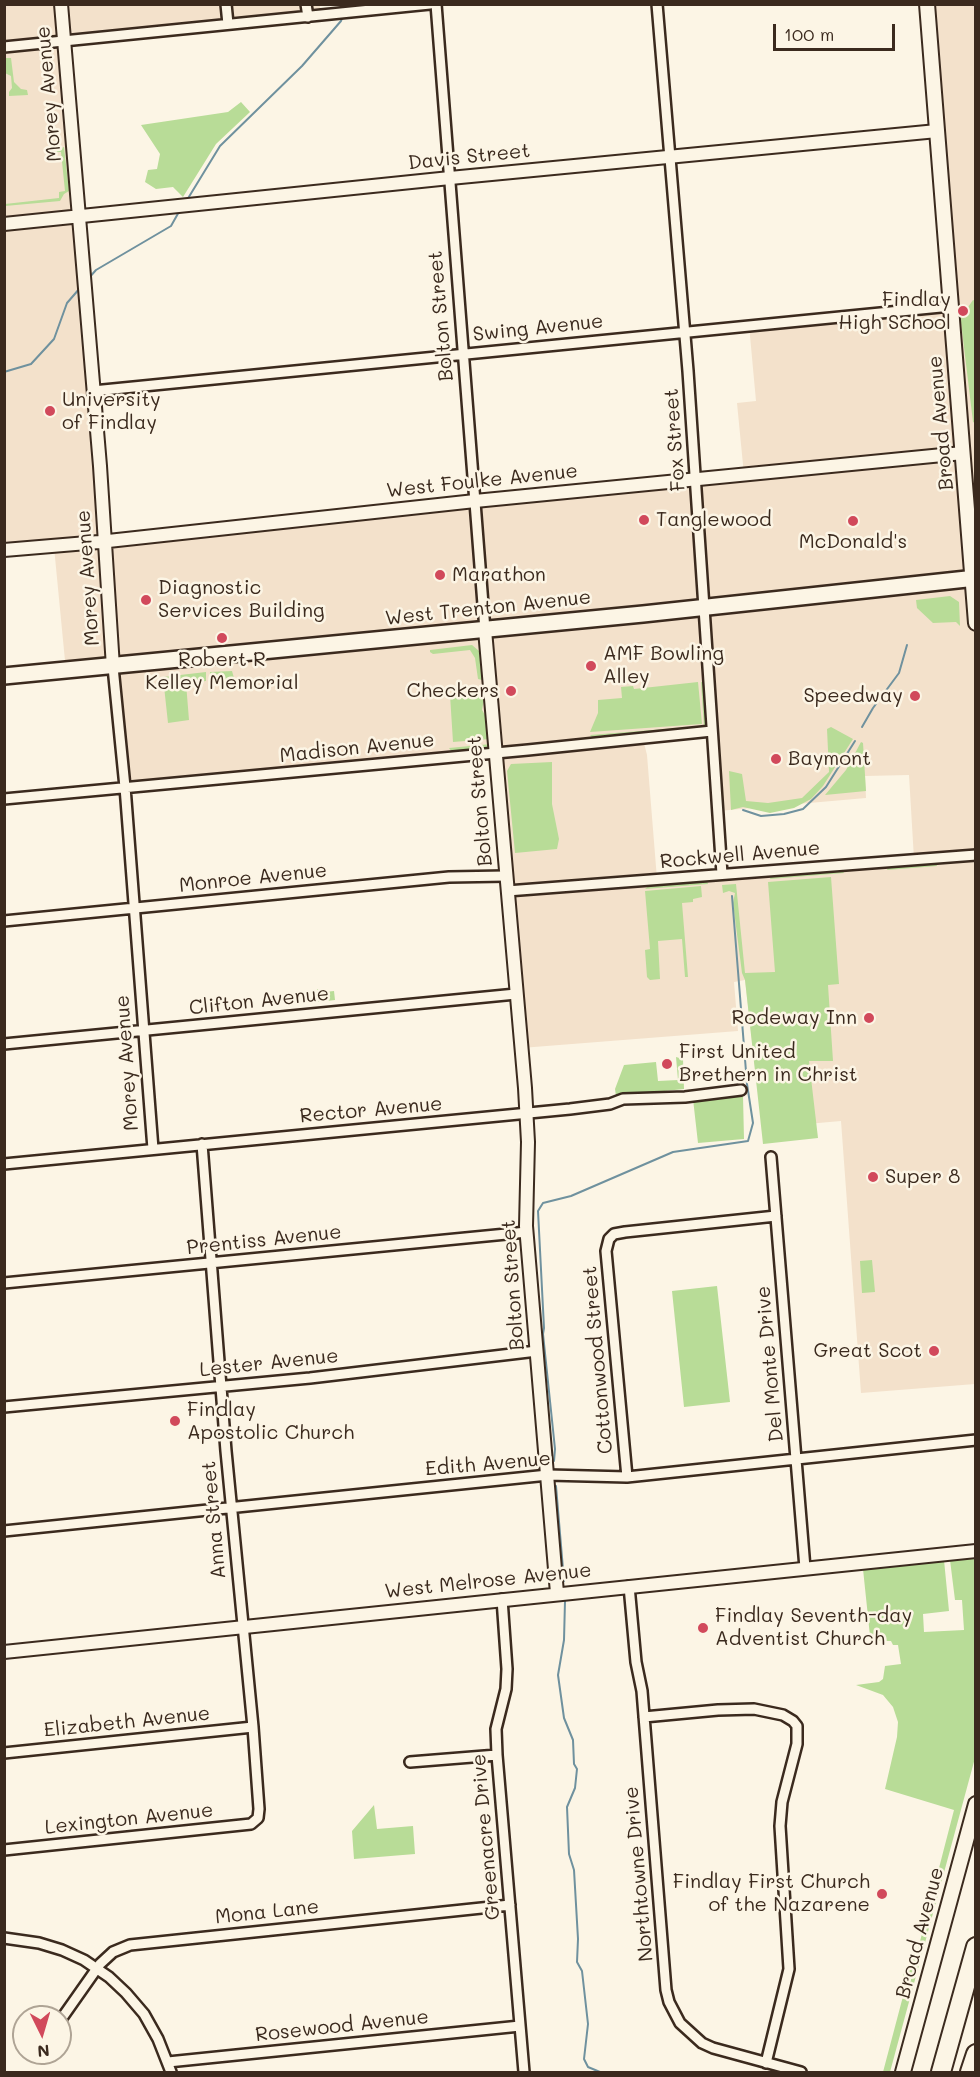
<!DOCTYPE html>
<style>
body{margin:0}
#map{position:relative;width:980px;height:2077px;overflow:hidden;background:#fcf5e5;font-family:Mali,sans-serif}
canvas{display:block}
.frame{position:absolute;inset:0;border:6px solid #3b2a1e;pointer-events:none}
.north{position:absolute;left:12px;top:2005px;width:60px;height:60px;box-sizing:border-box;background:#fcf5e5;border:2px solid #afa495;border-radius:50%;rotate:175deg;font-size:16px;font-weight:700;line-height:24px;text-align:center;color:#3b2a1e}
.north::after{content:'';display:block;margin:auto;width:21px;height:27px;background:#d1495b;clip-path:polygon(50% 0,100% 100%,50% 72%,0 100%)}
.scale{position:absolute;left:773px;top:24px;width:122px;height:27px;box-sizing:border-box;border:3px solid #3b2a1e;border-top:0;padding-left:8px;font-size:18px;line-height:21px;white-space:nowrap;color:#3b2a1e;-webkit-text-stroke:4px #fcf5e5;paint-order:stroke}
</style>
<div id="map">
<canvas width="980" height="2077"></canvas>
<div class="frame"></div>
<div class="north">N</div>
<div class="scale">100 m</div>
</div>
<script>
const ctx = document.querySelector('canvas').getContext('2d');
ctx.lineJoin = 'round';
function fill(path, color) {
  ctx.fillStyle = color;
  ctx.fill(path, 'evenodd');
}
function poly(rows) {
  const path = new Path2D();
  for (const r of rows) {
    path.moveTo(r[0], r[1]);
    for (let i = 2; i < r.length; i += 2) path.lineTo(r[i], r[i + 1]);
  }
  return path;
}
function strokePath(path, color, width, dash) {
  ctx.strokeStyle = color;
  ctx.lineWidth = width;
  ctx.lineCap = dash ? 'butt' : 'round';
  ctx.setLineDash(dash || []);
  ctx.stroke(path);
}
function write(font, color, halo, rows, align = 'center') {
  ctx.font = font + ' Mali,sans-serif';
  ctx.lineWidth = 5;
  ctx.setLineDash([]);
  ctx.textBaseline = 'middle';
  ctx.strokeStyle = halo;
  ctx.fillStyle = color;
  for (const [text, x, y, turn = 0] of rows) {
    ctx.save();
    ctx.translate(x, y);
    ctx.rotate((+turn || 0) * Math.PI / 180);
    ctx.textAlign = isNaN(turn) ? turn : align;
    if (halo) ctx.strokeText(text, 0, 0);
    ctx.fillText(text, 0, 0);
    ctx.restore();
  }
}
fill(poly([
 [5,5,320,5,321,15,64,41,105,541,744,475,737,403,756,401,749,325,951,306,927,5,975,5,975,1384,861,1393,841,1121,762,1128,745,980,734,982,738,1031,521,1048,495,754,125,787,113,667,66,671,54,547,5,551],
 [712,732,718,811,866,798,865,776,909,775,914,859,657,879,647,755,643,739]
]), '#f3e1cb');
fill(poly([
 [5,58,11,58,14,82,21,89,27,90,28,95,9,96,9,92,12,88,11,76,5,73],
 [241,102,250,112,216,144,183,197,173,187,156,189,145,182,148,170,157,169,160,154,141,125,228,112],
 [64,147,69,191,64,194,60,201,5,206,5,204,59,198,59,192,65,191,61,152,55,152,54,150],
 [973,300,976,301,975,426,975,423,973,422,960,314,964,313],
 [950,596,959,602,960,626,956,622,933,623,917,608,916,600],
 [472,645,479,651,482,680,478,679,475,658,470,650,433,654,430,652,430,650],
 [232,671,234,678,230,680,210,681,210,672],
 [206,672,206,681,186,683,189,720,168,723,163,677],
 [698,682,702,724,590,732,598,713,598,700,622,698,621,687,633,686,634,689],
 [701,682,705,683,708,725,704,728],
 [480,690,481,694,485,694,482,710,488,720,490,739,453,742,450,695],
 [702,726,702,728,597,739,593,738,590,735],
 [831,727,853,739,823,786,811,799,794,808,770,813,743,807,731,810,729,771,742,774,746,801,768,803,802,798,829,772,827,729],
 [861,742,863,743,866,791,825,795,846,770],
 [491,744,480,752,453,753,449,748],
 [552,762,552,804,559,839,557,849,515,853,507,771,511,764],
 [936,863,937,866,887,870,888,867],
 [842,870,844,873,770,879,771,876],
 [831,877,839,984,828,985,833,1061,809,1061,818,1138,763,1144,745,980,742,973,733,903,735,893,729,891,723,893,722,885,736,884,745,973,775,972,768,882],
 [707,881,708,884,645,889,650,885],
 [701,886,702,897,693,899,693,902,682,903,688,977,685,977,682,939,658,941,660,979,650,980,647,977,645,950,650,949,645,891],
 [317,989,325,992,334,991,335,1000,318,1002],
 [676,1057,683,1059,684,1089,616,1096,615,1089,624,1065,656,1062,658,1081,678,1080],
 [743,1096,744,1139,698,1143,693,1099],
 [872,1260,875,1292,862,1293,860,1261],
 [717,1286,730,1402,684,1407,672,1291],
 [975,1556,975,1758,890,2072,883,2072,906,1985,902,1980,905,1969,917,1953,954,1810,885,1789,897,1737,898,1722,893,1707,883,1695,856,1685,879,1682,883,1679,885,1666,901,1664,898,1645,893,1645,891,1641,876,1641,870,1636,863,1569,865,1567,944,1560,949,1611,923,1614,924,1632,964,1630,962,1600,955,1600,950,1560],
 [374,1805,377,1829,413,1826,415,1854,354,1859,352,1831]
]), '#b8dc97');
strokePath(poly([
 [187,200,220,146,302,66,341,21,343,16],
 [88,279,96,270,171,226,180,210],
 [4,372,31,364,54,339,67,303,80,288],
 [862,727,873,708,899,673,907,645],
 [743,810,761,816,784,814,803,809,826,787,855,741],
 [554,1461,555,1449,543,1334,544,1328,538,1211,543,1203,571,1196,673,1152,748,1141,753,1123,747,1084,732,896],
 [556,1486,564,1581],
 [565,1601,564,1640,558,1675,564,1718,573,1740,574,1764,577,1769,575,1788,567,1807,569,1854,574,1870,578,1939,577,1962,582,1971,588,2024,584,2059,588,2067,600,2072]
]), '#6f919e', 2);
const minor = poly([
 [226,4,228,24],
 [306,4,308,17],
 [436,4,485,630],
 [657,4,688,371,722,874],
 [4,47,430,4],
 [93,391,951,306],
 [113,667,125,787,153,1149],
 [4,799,528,750,712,731],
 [507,891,976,855],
 [4,921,449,877,506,876],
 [4,1044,516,994],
 [771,1157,805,1568],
 [4,1164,570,1109,610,1104,623,1099,685,1097,741,1090],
 [4,1283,527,1232],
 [4,1407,310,1378,537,1351],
 [627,1477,606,1251,609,1239,614,1234,625,1232,776,1216],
 [4,1531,548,1475,627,1477,976,1440],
 [629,1586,636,1662,642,1691,666,1990,669,2002,680,2023,702,2043,713,2048,801,2072],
 [502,1599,507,1669,506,1689,496,1729,497,1755,524,2072],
 [644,1717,718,1710,754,1709,783,1715,793,1721,797,1726,797,1744,782,1802,780,1826,789,1969,766,2063],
 [4,1753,253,1727],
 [410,1762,497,1755],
 [4,1850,251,1824,258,1818,259,1809,253,1727,226,1451,202,1144],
 [4,1938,39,1943,62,1950,84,1960,109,1977,126,1993,144,2014,158,2039,171,2072],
 [62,2018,100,1964,113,1952,130,1945,510,1905],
 [168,2062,520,2026]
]);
const tertiary = poly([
 [61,4,100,466,113,667],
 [4,224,450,178,937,131],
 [4,550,99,542,475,501,963,453],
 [485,630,525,1088,528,1142,526,1226,557,1593],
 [4,1652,976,1551]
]);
const secondary = poly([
 [927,4,976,623],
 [903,2072,976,1804]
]);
const primary = poly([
 [4,676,643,614,976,578]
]);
const motorway = poly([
 [941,2072,976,1947],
 [970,2072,976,2054]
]);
strokePath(minor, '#3b2a1e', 14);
strokePath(tertiary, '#3b2a1e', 16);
strokePath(secondary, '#3b2a1e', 18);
strokePath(primary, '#3b2a1e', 20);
strokePath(motorway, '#3b2a1e', 22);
strokePath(minor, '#fcf5e5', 9);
strokePath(tertiary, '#fcf5e5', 12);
strokePath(secondary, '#fcf5e5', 14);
strokePath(primary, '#fcf5e5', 15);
strokePath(motorway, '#fcf5e5', 18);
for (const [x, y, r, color] of [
 [963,311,6,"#d1495b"],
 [50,411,6,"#d1495b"],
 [644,520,6,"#d1495b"],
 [853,521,6,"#d1495b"],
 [440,575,6,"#d1495b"],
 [146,600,6,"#d1495b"],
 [222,638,6,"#d1495b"],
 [591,666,6,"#d1495b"],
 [511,691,6,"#d1495b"],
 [915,696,6,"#d1495b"],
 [776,759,6,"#d1495b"],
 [869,1018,6,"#d1495b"],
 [667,1064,6,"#d1495b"],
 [873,1177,6,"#d1495b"],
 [934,1351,6,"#d1495b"],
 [175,1421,6,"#d1495b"],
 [703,1628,6,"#d1495b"],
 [882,1894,6,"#d1495b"]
]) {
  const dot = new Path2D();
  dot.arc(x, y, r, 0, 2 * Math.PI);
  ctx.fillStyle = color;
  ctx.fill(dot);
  strokePath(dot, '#fcf5e5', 2);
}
write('20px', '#3b2a1e', '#fcf5e5', [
 ["Morey Avenue",49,94,-95],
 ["Davis Street",469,157,-6],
 ["Bolton Street",441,316,-95],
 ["Swing Avenue",538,328,-6],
 ["Broad Avenue",941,423,-95],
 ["Fox Street",675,440,-94],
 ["West Foulke Avenue",482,481,-6],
 ["Morey Avenue",88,578,-94],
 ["West Trenton Avenue",488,608,-6],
 ["Madison Avenue",357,748,-6],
 ["Bolton Street",480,801,-95],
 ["Rockwell Avenue",740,855,-5],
 ["Monroe Avenue",253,878,-6],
 ["Clifton Avenue",259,1001,-6],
 ["Morey Avenue",127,1063,-94],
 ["Rector Avenue",371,1110,-5],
 ["Prentiss Avenue",264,1240,-6],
 ["Bolton Street",513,1285,-94],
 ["Cottonwood Street",598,1360,-95],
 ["Lester Avenue",269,1363,-6],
 ["Del Monte Drive",770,1364,-95],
 ["Edith Avenue",488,1464,-5],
 ["Anna Street",214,1520,-95],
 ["West Melrose Avenue",488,1581,-6],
 ["Elizabeth Avenue",127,1722,-6],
 ["Lexington Avenue",129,1819,-6],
 ["Greenacre Drive",486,1837,-95],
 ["Northtowne Drive",639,1874,-95],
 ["Mona Lane",267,1912,-6],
 ["Broad Avenue",920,1933,-75],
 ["Rosewood Avenue",342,2026,-6]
]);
write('20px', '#3b2a1e', '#fcf5e5', [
 ["Findlay",951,300,"right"],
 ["High School",951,323,"right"],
 ["University",62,400],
 ["of Findlay",62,423],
 ["Tanglewood",656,520],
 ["McDonald's",853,542,"center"],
 ["Marathon",452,575],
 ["Diagnostic",158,588],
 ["Services Building",158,611],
 ["AMF Bowling",603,654],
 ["Alley",603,677],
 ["Robert R",222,660,"center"],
 ["Kelley Memorial",222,683,"center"],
 ["Checkers",499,691,"right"],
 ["Speedway",903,696,"right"],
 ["Baymont",788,759],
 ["Rodeway Inn",857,1018,"right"],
 ["First United",679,1052],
 ["Brethern in Christ",679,1075],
 ["Super 8",885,1177],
 ["Great Scot",922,1351,"right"],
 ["Findlay",187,1410],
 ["Apostolic Church",187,1433],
 ["Findlay Seventh-day",715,1616],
 ["Adventist Church",715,1639],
 ["Findlay First Church",870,1882,"right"],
 ["of the Nazarene",870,1905,"right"]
], 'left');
</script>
